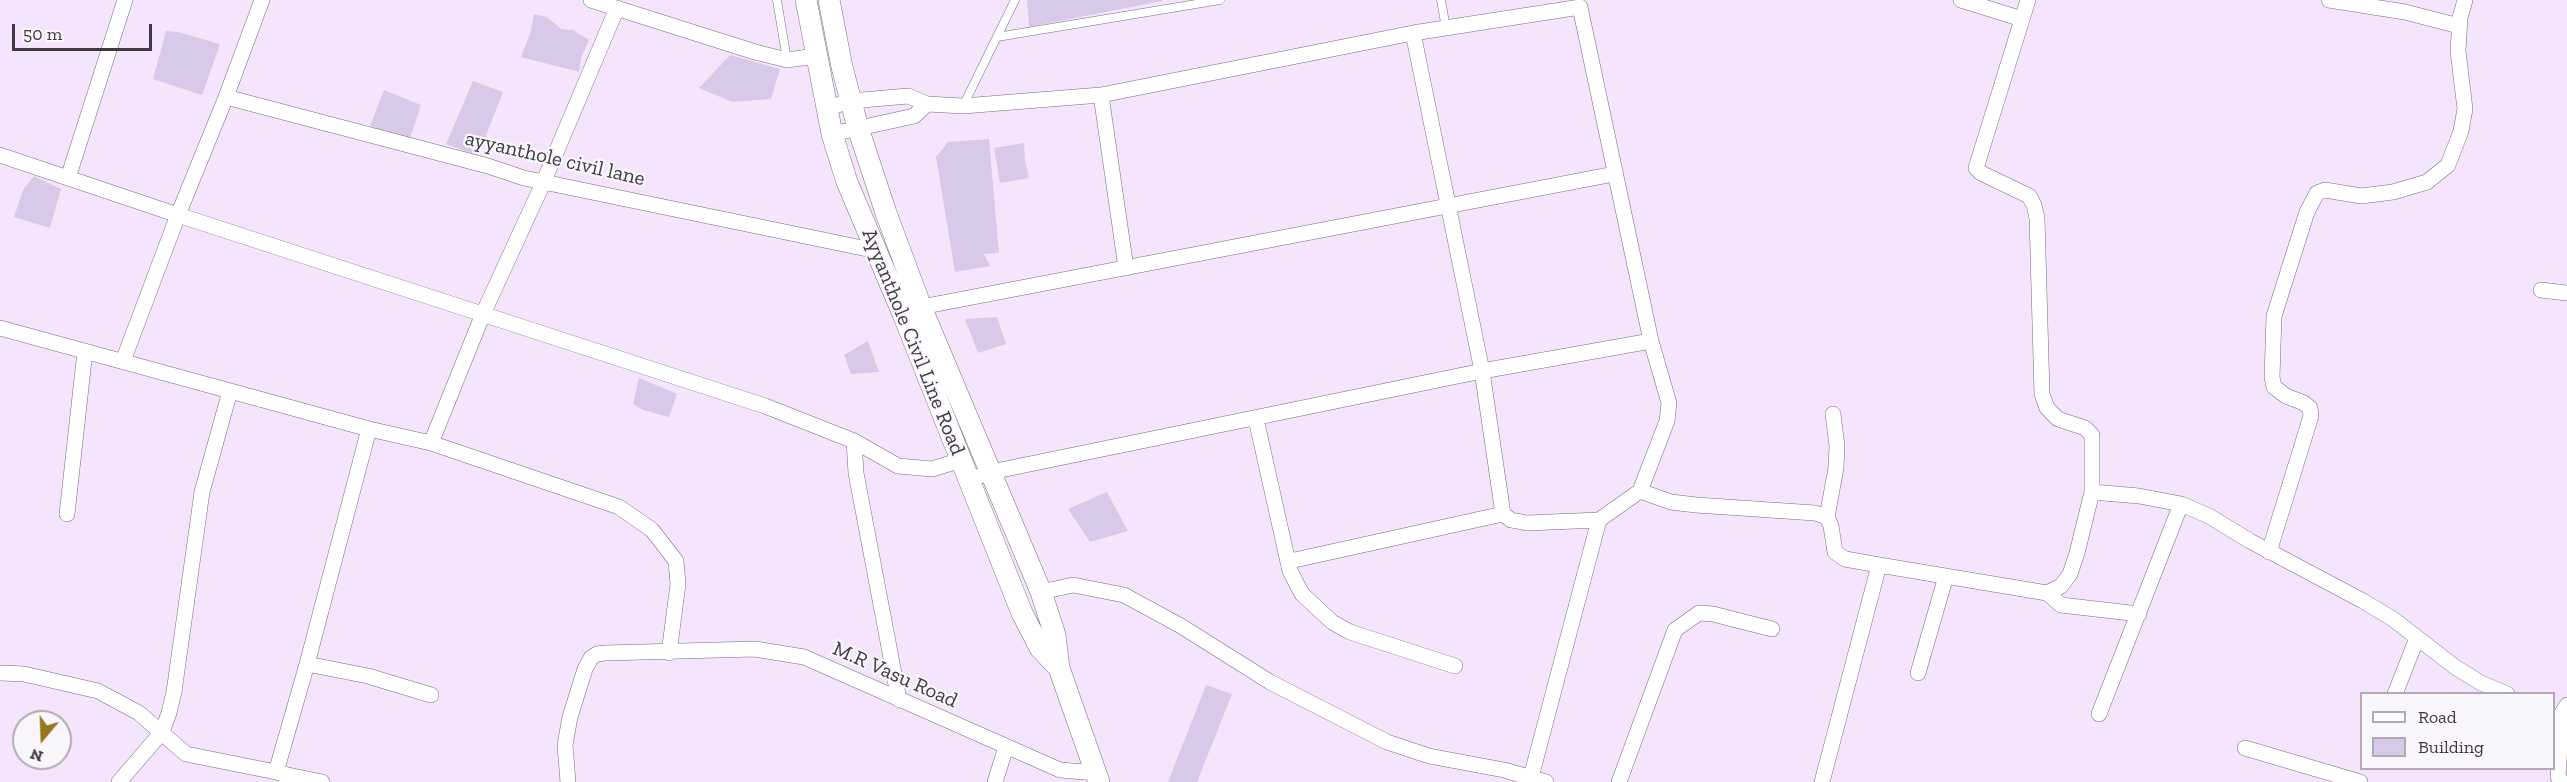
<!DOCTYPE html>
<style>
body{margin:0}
#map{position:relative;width:2567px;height:782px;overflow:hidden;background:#f4e5fc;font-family:"Zilla Slab",serif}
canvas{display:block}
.legend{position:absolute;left:2360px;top:692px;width:195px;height:78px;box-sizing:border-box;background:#faf7fc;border:2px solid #afabb2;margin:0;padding:8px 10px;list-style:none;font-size:18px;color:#3f3942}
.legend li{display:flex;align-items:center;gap:12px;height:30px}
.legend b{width:30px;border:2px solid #afabb2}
.north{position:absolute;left:12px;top:710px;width:60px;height:60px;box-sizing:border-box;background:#faf7fc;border:2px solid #afabb2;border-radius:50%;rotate:199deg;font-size:16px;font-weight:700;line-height:24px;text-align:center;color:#3f3942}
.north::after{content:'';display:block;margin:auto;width:21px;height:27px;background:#94781f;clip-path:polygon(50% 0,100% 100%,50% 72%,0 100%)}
.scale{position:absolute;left:12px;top:24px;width:140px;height:27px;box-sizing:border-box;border:3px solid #3f3942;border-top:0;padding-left:8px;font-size:18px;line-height:21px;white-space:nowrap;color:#3f3942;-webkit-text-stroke:4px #faf7fc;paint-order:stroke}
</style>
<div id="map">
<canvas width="2567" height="782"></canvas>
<ul class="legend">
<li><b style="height:8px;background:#fff"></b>Road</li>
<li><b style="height:16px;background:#d9c9e8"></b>Building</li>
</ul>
<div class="north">N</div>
<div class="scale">50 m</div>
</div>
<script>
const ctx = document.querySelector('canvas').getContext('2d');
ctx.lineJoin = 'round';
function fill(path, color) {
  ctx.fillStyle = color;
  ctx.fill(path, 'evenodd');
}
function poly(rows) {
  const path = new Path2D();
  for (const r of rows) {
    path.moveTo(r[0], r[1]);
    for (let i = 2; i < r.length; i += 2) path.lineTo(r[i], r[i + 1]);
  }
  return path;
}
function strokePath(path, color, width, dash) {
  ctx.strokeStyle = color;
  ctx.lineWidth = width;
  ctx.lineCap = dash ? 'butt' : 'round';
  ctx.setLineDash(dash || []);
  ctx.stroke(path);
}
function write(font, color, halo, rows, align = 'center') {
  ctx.font = font + ' "Zilla Slab",serif';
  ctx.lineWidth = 4.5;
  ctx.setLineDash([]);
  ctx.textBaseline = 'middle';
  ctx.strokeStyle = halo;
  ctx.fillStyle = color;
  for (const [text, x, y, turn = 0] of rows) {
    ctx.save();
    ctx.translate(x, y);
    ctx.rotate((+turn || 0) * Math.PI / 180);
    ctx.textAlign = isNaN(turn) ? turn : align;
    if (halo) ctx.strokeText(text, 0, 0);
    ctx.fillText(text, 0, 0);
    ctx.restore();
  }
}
fill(poly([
 [1027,0,1162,0,1162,1,1029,27],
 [534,14,547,17,561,29,573,30,589,40,581,58,579,72,521,57,531,31],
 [166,31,178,32,220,44,202,95,153,79],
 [730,55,780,69,771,99,732,102,699,88],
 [473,81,503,92,478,156,446,144],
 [384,90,421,105,409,141,370,126],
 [989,139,999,253,984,254,990,266,955,272,936,157,948,142],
 [1024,143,1025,161,1029,178,1000,183,994,148],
 [34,176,61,189,50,228,14,217,23,190],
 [997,317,1006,344,978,353,965,319],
 [868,341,879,372,851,374,844,355],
 [639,378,677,394,669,417,643,410,633,404],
 [1107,492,1128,531,1090,542,1068,509],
 [1206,685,1232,694,1197,782,1168,782]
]), '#d9c9e8');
const lane = poly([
 [777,0,787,60],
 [1441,0,1446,28],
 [997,37,1220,0],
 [963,106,1015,0]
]);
const street = poly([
 [591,0,755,52,787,60,816,56],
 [1961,0,2022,19],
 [2329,0,2405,12,2459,26],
 [1413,33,1482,371,1651,341],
 [1101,95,1126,268],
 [226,97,488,166,524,178,877,251],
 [827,108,851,101,908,96,927,104,963,106,1101,95,1413,33,1580,7,1651,341,1669,403,1667,421,1640,491,1599,520,1527,523,1511,520,1503,514,1482,371,991,472,969,480],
 [832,134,914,116,927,104],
 [0,155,178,215,226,97,262,0],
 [68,178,125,0],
 [2541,290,2567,293],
 [921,307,1614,174],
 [0,328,369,429,431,443,619,507,652,530,676,561,678,584,669,653],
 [123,361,178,215,765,406,854,441,898,466,932,469,961,460],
 [1256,419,1290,571,1302,594,1332,622,1350,632,1455,666],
 [854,441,856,473,899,700],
 [431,443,483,314,544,181,617,8],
 [1640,491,1671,502,1696,505,1815,513,1827,517,1831,526,1835,552,1845,559,1879,565,1822,782],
 [2092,492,2139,496,2181,504,2209,516,2250,541,2363,601,2393,619,2455,667,2481,683,2507,694],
 [67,514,85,351],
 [1827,517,1836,468,1837,446,1833,414],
 [2269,552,2311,416,2310,408,2304,403,2286,396,2274,387,2272,377,2274,316,2307,212,2317,193,2325,190,2361,196,2393,192,2427,182,2448,165,2461,131,2465,109,2458,51,2460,18,2465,0],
 [1290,561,1503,514],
 [1879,565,2047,593,2061,586,2070,574,2077,553,2092,492,2092,435,2085,428,2058,419,2047,408,2042,394,2037,218,2034,205,2029,196,1981,173,1976,168,2028,0],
 [1041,592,1073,585,1124,595,1181,626,1270,682,1387,742,1429,756,1504,770,1546,782],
 [2047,593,2061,605,2139,614],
 [307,664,368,676,431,695],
 [0,673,24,674,98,691,139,713,186,754,276,772,288,775,286,782],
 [1918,673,1946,576],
 [2395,694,2417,638],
 [2099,714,2181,504],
 [2245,748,2360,782],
 [276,772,307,664,369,429],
 [288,775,322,782],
 [1531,777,1599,520],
 [119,782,162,732,169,713,174,692,202,492,230,391],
 [568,782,565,745,570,717,585,669,591,658,597,654,605,653,755,649,804,657,1060,770,1097,773],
 [995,782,1006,747],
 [1619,782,1675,630,1699,613,1713,614,1772,629],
 [2562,782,2558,777,2562,713,2567,705]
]);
const secondary = poly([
 [806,0,832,134,847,182,903,314,1022,613,1040,648,1059,668],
 [829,0,842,67,858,128,886,213,921,307,1041,592,1055,635,1059,668,1099,782]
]);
strokePath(lane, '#796b7f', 9);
strokePath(street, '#796b7f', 16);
strokePath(secondary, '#796b7f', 22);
strokePath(lane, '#fff', 8);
strokePath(street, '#fff', 15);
strokePath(secondary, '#fff', 21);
write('21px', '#3f3942', '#faf7fc', [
 ["ayyanthole civil lane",555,159,13],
 ["Ayyanthole Civil Line Road",913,342,68],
 ["M.R Vasu Road",895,675,24]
]);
</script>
